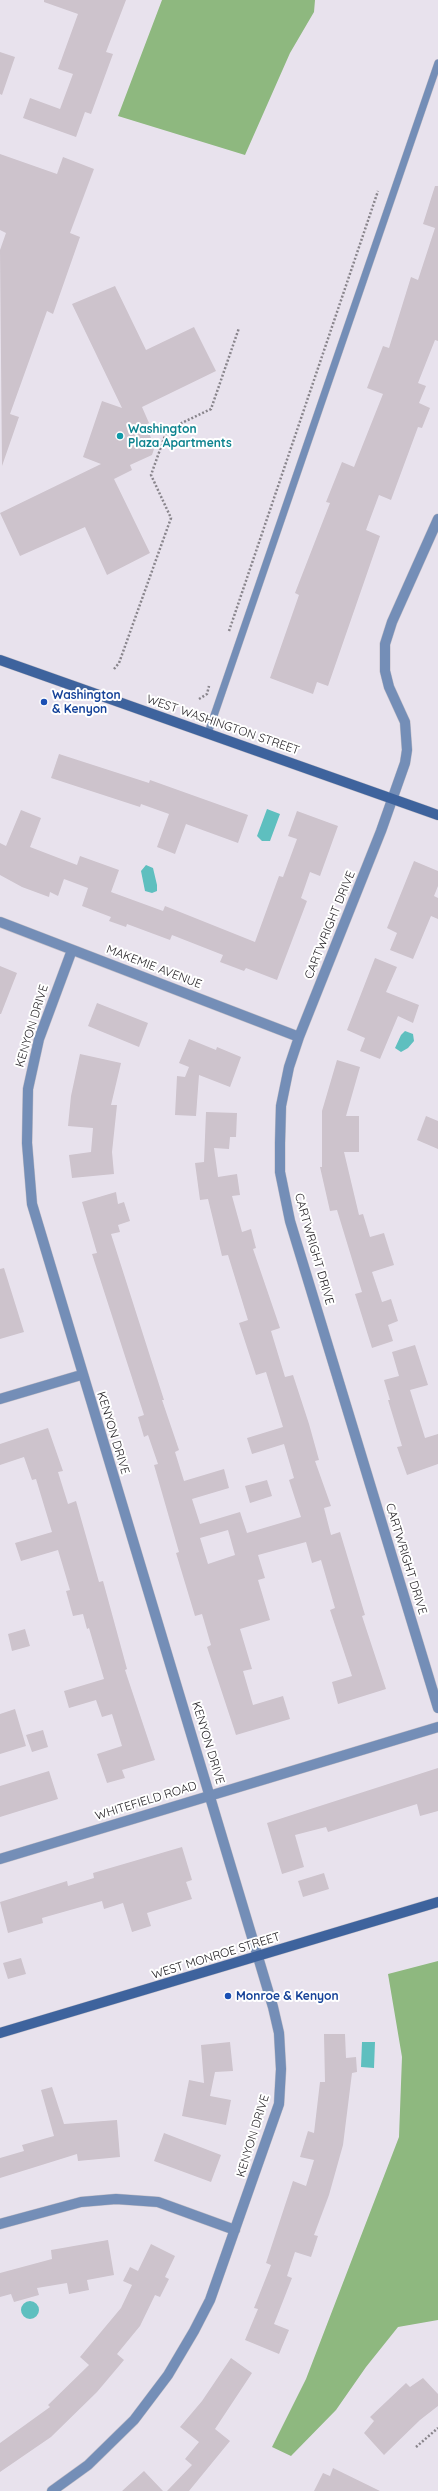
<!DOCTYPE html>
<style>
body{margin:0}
canvas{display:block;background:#e8e2ed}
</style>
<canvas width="438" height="2491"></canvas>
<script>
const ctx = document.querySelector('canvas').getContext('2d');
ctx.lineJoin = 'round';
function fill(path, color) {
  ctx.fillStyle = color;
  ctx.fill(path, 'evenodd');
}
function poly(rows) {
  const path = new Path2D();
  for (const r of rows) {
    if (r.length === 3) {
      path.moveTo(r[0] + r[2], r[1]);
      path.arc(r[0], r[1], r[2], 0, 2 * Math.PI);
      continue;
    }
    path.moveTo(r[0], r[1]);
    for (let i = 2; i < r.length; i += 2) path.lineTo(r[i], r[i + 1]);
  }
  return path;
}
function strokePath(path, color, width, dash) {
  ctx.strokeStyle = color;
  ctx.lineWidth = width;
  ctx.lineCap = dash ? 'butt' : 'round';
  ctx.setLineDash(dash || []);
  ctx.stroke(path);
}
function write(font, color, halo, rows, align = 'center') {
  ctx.font = font + ' Quicksand,sans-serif';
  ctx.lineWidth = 4;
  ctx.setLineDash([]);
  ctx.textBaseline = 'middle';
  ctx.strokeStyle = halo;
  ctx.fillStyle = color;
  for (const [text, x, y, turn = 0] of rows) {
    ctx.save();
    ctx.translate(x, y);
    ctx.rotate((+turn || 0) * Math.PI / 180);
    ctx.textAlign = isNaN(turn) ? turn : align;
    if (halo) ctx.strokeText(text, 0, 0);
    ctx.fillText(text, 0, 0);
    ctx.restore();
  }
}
fill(poly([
 [162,0,315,0,314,12,290,53,245,155,118,116],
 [438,1961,438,2320,398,2327,366,2367,336,2410,291,2456,272,2447,306,2379,399,2137,402,2057,388,1974]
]), '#8eb87f');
fill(poly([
 [267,809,280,814,270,841,262,841,257,836],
 [146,865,153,868,157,885,157,891,152,893,145,891,141,871],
 [405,1031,413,1034,414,1041,408,1048,401,1052,395,1048,401,1035],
 [362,2042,375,2042,374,2068,361,2067],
 [30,2310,9]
]), '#5ebfbf');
fill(poly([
 [44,0,126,0,106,52,113,54,91,114,85,112,76,137,23,118,30,98,60,109,73,74,58,69,78,14,44,2],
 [0,52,15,57,2,95,0,94],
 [0,154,57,174,63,157,94,169,70,233,80,237,53,314,47,311,10,414,19,417,2,466,0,250,6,233,0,230],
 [435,186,438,186,438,341,435,340,418,383,426,386,419,403,430,408,422,428,418,427,391,500,379,495,366,530,380,536,328,686,317,682,313,694,270,678,299,595,295,593,330,503,326,502,342,462,354,467,383,394,367,388,383,346,389,348,411,277,418,280,435,228,423,224],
 [115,286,146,350,194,327,216,371,142,407,149,423,145,425,155,446,152,455,130,465,132,470,114,479,150,553,107,575,85,527,20,556,0,513,101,464,83,457,102,401,122,408,72,304],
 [59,754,149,783,150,780,248,815,238,843,186,824,175,854,157,847,169,814,141,804,140,807,51,778],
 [21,810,41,818,30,847,77,865,80,856,119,870,111,892,163,911,165,906,255,942,279,876,283,877,297,839,288,836,297,811,338,826,320,876,310,872,301,898,307,901,277,980,246,968,244,971,220,962,223,955,172,935,170,940,127,924,126,927,109,921,111,917,82,906,88,888,64,879,58,896,50,892,49,897,22,887,0,875,0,843,6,846],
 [414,861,438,871,438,886,434,896,438,898,438,919,431,916,413,959,390,950,397,933,387,928],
 [375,958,397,967,386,992,419,1005,413,1023,398,1016,380,1059,360,1051,365,1038,347,1030],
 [0,966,17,973,1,1014,0,1014],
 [97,1003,148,1023,139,1047,88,1026],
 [189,1039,216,1050,217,1047,241,1057,230,1087,199,1075,196,1116,175,1115,177,1076,185,1077,189,1067,179,1063],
 [80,1054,121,1063,111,1105,117,1105,112,1152,114,1174,72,1178,69,1155,91,1152,93,1128,68,1126,71,1096],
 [337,1060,360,1067,346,1116,359,1116,359,1152,344,1152,359,1215,363,1214,370,1237,384,1233,394,1265,372,1272,382,1302,391,1299,398,1321,388,1325,393,1341,372,1348,355,1294,362,1292,337,1210,330,1211,320,1167,322,1167,322,1111],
 [206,1112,237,1113,236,1137,230,1137,229,1149,214,1148,218,1177,237,1174,240,1195,232,1196,242,1232,251,1229,256,1248,253,1249,280,1328,271,1331,285,1377,293,1375,309,1424,319,1460,315,1461,331,1506,324,1508,331,1535,340,1532,365,1615,362,1616,386,1689,338,1704,332,1682,352,1676,330,1610,335,1608,321,1560,312,1563,306,1542,258,1555,265,1578,258,1580,270,1620,240,1629,252,1669,243,1671,253,1705,283,1696,290,1719,236,1735,207,1647,211,1645,202,1614,195,1616,176,1553,179,1552,154,1465,158,1464,148,1435,144,1437,138,1417,144,1415,92,1254,97,1253,82,1202,116,1192,118,1204,124,1202,130,1221,118,1225,120,1232,111,1234,164,1400,162,1400,179,1450,175,1452,184,1481,224,1469,229,1488,192,1499,200,1524,240,1512,247,1533,301,1517,289,1480,294,1478,284,1444,252,1454,247,1438,283,1427,266,1372,256,1375,239,1323,248,1320,228,1255,222,1256,208,1199,200,1200,195,1163,204,1162],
 [228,1530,235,1555,208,1564,200,1538],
 [426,1116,438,1121,438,1149,417,1140],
 [4,1268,24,1332,0,1339,0,1269],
 [415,1345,428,1385,410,1390,425,1438,438,1434,438,1464,407,1475,397,1447,402,1446,388,1400,390,1400,384,1380,399,1376,392,1352],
 [48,1428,63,1471,58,1472,68,1504,76,1501,99,1582,103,1581,127,1669,125,1670,155,1760,122,1770,125,1778,107,1783,97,1754,122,1746,112,1714,102,1717,96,1700,69,1708,64,1691,104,1679,89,1628,87,1629,83,1614,73,1616,66,1591,70,1590,58,1550,21,1561,15,1543,52,1532,36,1479,32,1480,24,1457,0,1465,0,1444],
 [267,1480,272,1496,250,1503,245,1486],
 [25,1629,30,1646,12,1651,8,1634],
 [15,1709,26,1746,0,1754,0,1714],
 [43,1730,48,1747,32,1752,26,1735],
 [438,1768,438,1811,420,1816,417,1804,328,1832,326,1827,295,1835,304,1867,282,1874,267,1823],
 [49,1771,58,1799,0,1817,0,1786],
 [182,1847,192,1880,186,1882,192,1899,147,1913,151,1926,132,1932,123,1903,104,1909,102,1901,42,1918,43,1923,8,1933,0,1902,67,1881,68,1886,94,1878,93,1873],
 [324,1873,329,1889,303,1897,298,1881],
 [21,1958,26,1974,8,1979,3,1963],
 [324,2034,345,2034,346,2058,356,2057,357,2072,352,2073,343,2145,329,2195,314,2235,318,2236,311,2257,295,2252,287,2276,292,2278,274,2324,289,2330,279,2354,245,2340,258,2309,254,2308,271,2265,266,2263,293,2181,306,2186,314,2160,300,2157,308,2131,314,2133,320,2082,325,2082],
 [230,2042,233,2071,215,2072,210,2096,231,2100,226,2125,182,2116,189,2080,204,2083,201,2045],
 [52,2087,64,2124,117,2120,120,2157,78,2161,77,2154,0,2178,0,2158,24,2151,22,2145,54,2136,41,2090],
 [164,2133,221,2155,211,2182,154,2161],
 [108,2240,114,2275,87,2280,89,2290,69,2294,67,2283,37,2288,39,2295,14,2302,11,2294,0,2297,0,2273,52,2259,51,2250],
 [151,2244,175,2256,165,2277,169,2279,160,2297,155,2295,140,2326,117,2354,124,2360,97,2392,51,2437,0,2472,0,2443,50,2407,48,2405,89,2365,80,2357,121,2308,132,2285,123,2281,130,2267,138,2271],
 [231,2358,252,2373,215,2429,230,2441,189,2491,167,2491,192,2465,185,2459,199,2442,180,2427,202,2401],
 [423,2378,438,2394,438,2406,420,2420,384,2455,364,2433,374,2421,370,2417,406,2383,410,2387],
 [333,2468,380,2491,314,2491,323,2473,330,2476],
 [144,2471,163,2491,122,2491]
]), '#cdc3cc');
const lane = poly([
 [208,733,438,63]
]);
const street = poly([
 [438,519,392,622,385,644,385,671,389,687,405,722,407,750,405,763,381,831,299,1037,289,1067,281,1106,280,1143,280,1172,290,1221,438,1708],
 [0,922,299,1037],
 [0,1399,81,1375],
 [0,1859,438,1727],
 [0,2224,81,2202,116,2199,158,2202,235,2230],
 [52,2491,88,2465,134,2420,168,2375,194,2331,210,2300,279,2104,281,2069,279,2033,273,2007,32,1204,27,1143,28,1089,39,1039,72,950]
]);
const secondary = poly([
 [0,660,438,815],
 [0,2033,438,1902]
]);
strokePath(lane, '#c5c0c9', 8);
strokePath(street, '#c5c0c9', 11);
strokePath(secondary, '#c5c0c9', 11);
strokePath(poly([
 [229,631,378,191],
 [114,669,119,663,171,518,151,475,167,430,211,409,239,328],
 [199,699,207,694,209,686],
 [416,2447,438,2428]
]), '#89858c', 2.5, [2, 2]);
strokePath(lane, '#748eb7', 7);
strokePath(street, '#748eb7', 10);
strokePath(secondary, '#3e639d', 10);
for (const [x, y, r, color] of [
 [120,436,4,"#0f9aa8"],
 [44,702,4,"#1a4fb4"],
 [228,1996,4,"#1a4fb4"]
]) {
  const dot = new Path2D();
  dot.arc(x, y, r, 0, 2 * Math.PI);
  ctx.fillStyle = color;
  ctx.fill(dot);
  strokePath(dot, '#fff', 1.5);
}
write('bold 12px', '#0d838f', '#fff', [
 ["Washington",128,429],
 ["Plaza Apartments",128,443]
], 'left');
write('bold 12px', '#164399', '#fff', [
 ["Washington",52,695],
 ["& Kenyon",52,709],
 ["Monroe & Kenyon",236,1996]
], 'left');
write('12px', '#262327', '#fff', [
 ["WEST WASHINGTON STREET",223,725,19],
 ["CARTWRIGHT DRIVE",330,925,-68],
 ["MAKEMIE AVENUE",154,967,21],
 ["KENYON DRIVE",32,1026,-73],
 ["CARTWRIGHT DRIVE",314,1249,74],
 ["KENYON DRIVE",113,1433,73],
 ["CARTWRIGHT DRIVE",406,1559,73],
 ["KENYON DRIVE",208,1743,73],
 ["WHITEFIELD ROAD",146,1801,-17],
 ["WEST MONROE STREET",216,1956,-17],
 ["KENYON DRIVE",253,2136,-73]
]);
</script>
